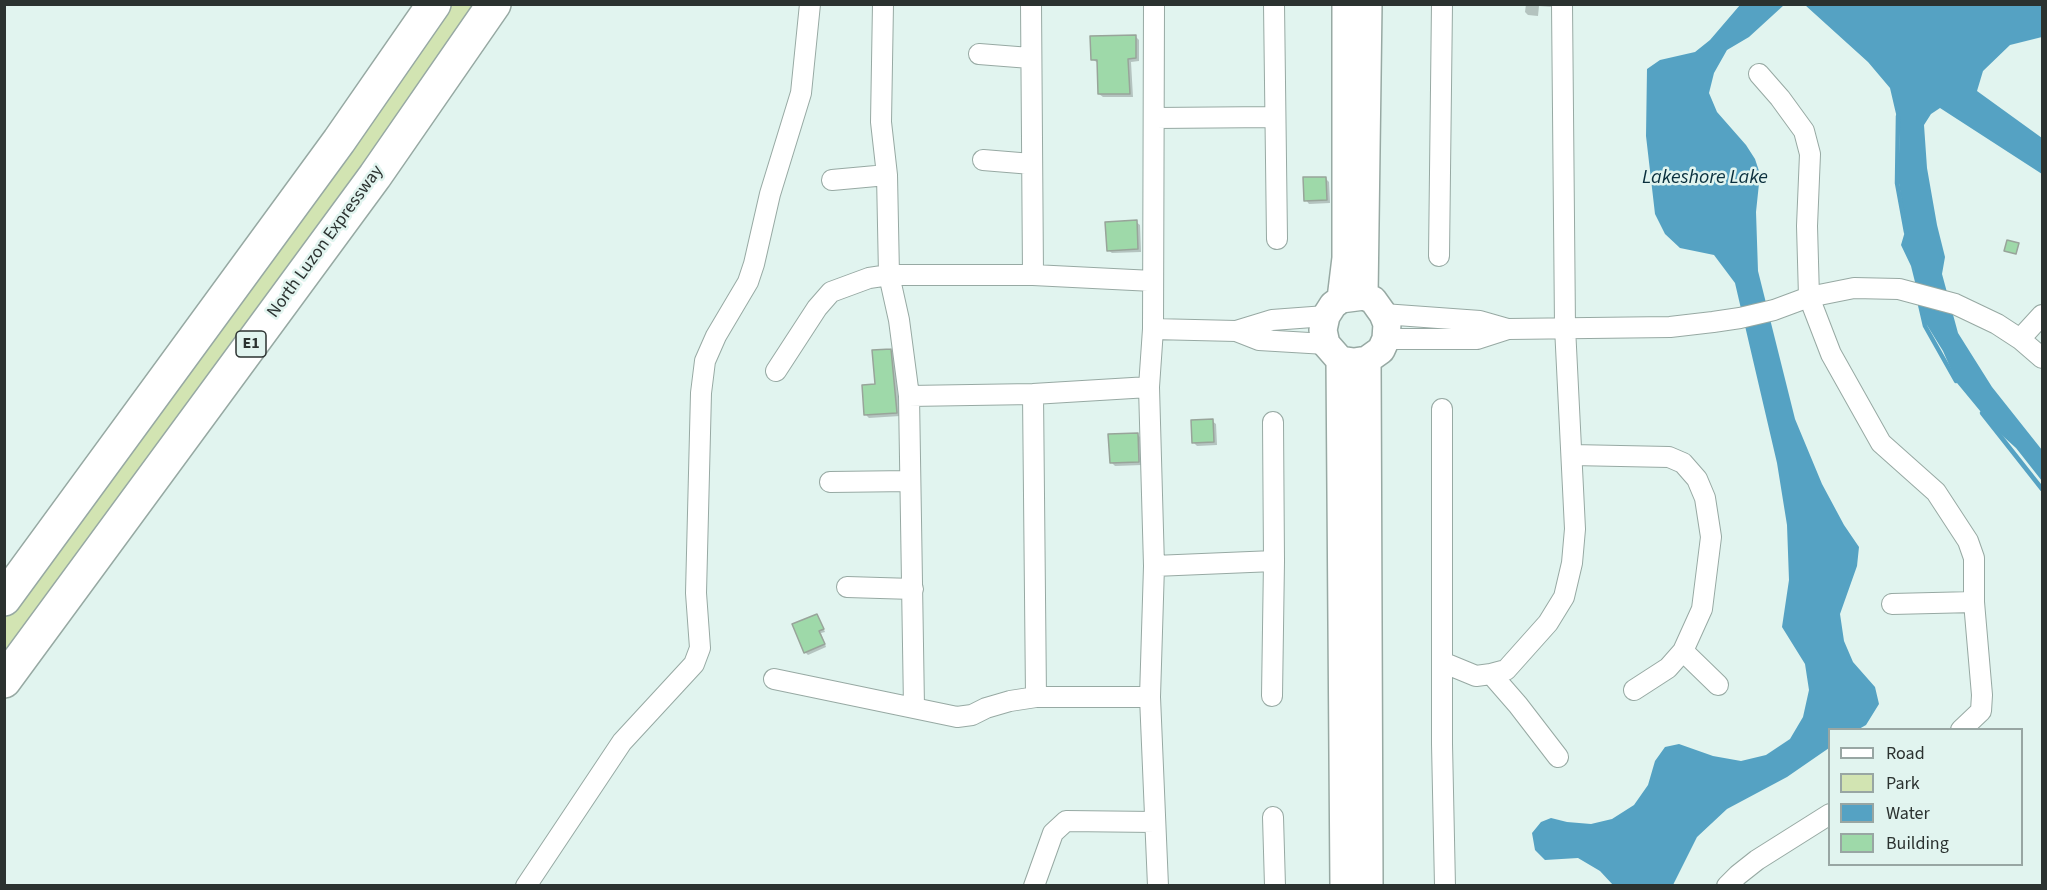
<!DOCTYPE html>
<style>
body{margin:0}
#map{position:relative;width:2047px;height:890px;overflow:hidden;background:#e1f4ef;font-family:"Source Sans 3",sans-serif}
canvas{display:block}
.frame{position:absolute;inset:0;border:6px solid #2b3230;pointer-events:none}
.legend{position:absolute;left:1828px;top:728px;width:195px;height:138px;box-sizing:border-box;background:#e1f4ef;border:2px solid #98a6a3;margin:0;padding:8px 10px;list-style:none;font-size:18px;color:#2b3230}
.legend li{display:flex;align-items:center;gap:12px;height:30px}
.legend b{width:30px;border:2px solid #98a6a3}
</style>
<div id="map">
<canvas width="2047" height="890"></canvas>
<div class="frame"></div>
<ul class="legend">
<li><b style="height:8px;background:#fff"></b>Road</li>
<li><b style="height:16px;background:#d2e4b2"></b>Park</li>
<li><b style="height:16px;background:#55a2c3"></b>Water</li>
<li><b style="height:16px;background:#9ed9a9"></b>Building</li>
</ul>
</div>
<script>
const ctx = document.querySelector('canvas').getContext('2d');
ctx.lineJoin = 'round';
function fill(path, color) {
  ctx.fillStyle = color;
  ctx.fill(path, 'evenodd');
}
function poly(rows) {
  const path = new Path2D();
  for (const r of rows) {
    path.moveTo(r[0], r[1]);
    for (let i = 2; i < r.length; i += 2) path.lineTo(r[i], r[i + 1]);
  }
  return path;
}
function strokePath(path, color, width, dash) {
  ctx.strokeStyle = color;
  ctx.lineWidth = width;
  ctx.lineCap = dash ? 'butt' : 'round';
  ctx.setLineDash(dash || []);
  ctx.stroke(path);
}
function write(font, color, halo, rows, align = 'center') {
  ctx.font = font + ' "Source Sans 3",sans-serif';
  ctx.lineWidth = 5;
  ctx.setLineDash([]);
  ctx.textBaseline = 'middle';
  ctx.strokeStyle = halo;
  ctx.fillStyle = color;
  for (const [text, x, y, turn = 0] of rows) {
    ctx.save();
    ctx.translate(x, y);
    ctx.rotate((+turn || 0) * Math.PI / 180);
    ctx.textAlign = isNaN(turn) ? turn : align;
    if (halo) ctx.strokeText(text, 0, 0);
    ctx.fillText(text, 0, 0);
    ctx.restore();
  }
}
fill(poly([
 [444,5,482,5,5,671,5,618]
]), '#d2e4b2');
fill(poly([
 [1740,5,1784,5,1749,37,1727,50,1714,73,1709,93,1717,112,1746,145,1755,159,1760,174,1756,212,1758,271,1795,419,1822,484,1844,525,1859,547,1857,566,1840,614,1844,641,1853,662,1875,687,1879,704,1866,725,1859,729,1830,730,1829,748,1787,777,1727,809,1697,837,1673,885,1613,885,1600,871,1578,858,1545,860,1535,850,1532,833,1541,822,1551,818,1567,822,1591,824,1612,819,1634,805,1648,785,1655,761,1665,747,1679,744,1713,756,1741,761,1766,755,1790,739,1803,717,1809,690,1805,664,1782,627,1789,580,1787,525,1777,463,1735,283,1714,255,1680,248,1665,234,1655,214,1646,136,1647,69,1660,60,1695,52,1710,40],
 [1805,5,2042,5,2042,37,2010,45,1983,71,1977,91,2042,138,2042,174,1940,108,1931,114,1924,125,1927,168,1937,225,1945,257,1942,274,1958,333,1992,387,2042,450,2042,481,2016,448,1995,429,1957,383,1943,351,1925,322,1911,266,1901,245,1906,228,1898,177,1900,131,1890,88,1868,62]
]), '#55a2c3');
fill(poly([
 [1526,4,1554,4,1553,7,1539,6,1538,16,1528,15,1525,12],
 [1135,36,1139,40,1139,61,1131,62,1133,97,1103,97,1099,94,1098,63,1092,59],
 [1325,178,1329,182,1330,203,1309,204,1306,200],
 [1136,222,1140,225,1141,252,1112,253,1108,250],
 [890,350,894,354,900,416,869,418,866,415],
 [1212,421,1216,424,1217,445,1197,446,1193,442],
 [1138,435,1141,438,1142,465,1115,466,1111,462],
 [817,615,825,632,821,633,826,647,808,655,805,652]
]), '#0003');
strokePath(poly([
 [1898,116,1897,183,1906,232],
 [1919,300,1925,326,1956,381],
 [1982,413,2042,489]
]), '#55a2c3', 4.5);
const building = poly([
 [1136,35,1136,58,1128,59,1130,94,1098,94,1097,60,1091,60,1090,36,1136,35],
 [1303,177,1326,177,1327,200,1304,201,1303,177],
 [1137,220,1138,249,1107,251,1105,222,1137,220],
 [2007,240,2019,243,2016,254,2004,251,2007,240],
 [891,349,897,413,864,415,862,385,875,384,872,350,891,349],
 [1213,419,1214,442,1192,443,1191,420,1213,419],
 [1138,433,1139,462,1110,463,1108,434,1138,433],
 [817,614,824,629,819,631,825,644,804,653,792,624,817,614]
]);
fill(building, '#9ed9a9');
strokePath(building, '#98a49a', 1.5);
const street = poly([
 [883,4,881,122,887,175,889,275,899,320,909,396,914,707],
 [1031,4,1033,275],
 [1154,4,1153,329,1149,387,1154,566,1150,697,1158,886],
 [1274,4,1277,239],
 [979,54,1030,58],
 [1759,74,1780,98,1804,131,1810,154,1807,226,1809,297,1831,354,1881,443,1936,492,1968,541,1974,558,1974,602,1982,695,1981,711,1961,730],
 [1155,118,1274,117],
 [983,160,1032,164],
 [832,180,887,175],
 [1439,256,1442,4],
 [1383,314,1480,321,1508,329],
 [1153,329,1236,331,1259,340,1326,344],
 [1236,331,1272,320,1326,316],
 [1386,339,1477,339,1508,329,1670,327,1713,322,1740,318,1774,310,1809,297,1854,288,1899,289,1955,304,1997,324,2020,339,2042,358],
 [2020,339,2042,315],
 [776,371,817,308,831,292,869,278,889,275,1033,275,1153,281],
 [1033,394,1036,697],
 [909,396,1033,394,1149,387],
 [1442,409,1442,744,1445,886],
 [1572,455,1669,457,1683,463,1697,479,1705,498,1711,537,1702,609,1683,651,1668,668,1634,690],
 [830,482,910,481],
 [1154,566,1274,561],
 [847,587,913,589],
 [1892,604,1974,602],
 [1683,651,1718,685],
 [1442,662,1476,676,1491,674,1518,705,1558,757],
 [1491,674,1506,670,1548,623,1564,597,1572,563,1575,529,1565,327,1562,4],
 [774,679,957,717,972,715,986,708,1010,701,1036,697,1150,697],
 [1272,696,1274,561,1273,422],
 [1273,817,1275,886],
 [526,886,622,742,694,664,700,648,696,593,701,393,705,361,716,336,748,282,754,264,770,194,801,93,810,4],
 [1034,886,1053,833,1066,821,1155,822],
 [1727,886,1738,875,1757,860,1830,814]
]);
const secondary = poly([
 [1364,296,1368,4],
 [1364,296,1373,300,1383,314,1387,324,1386,339,1381,350,1367,360,1354,362,1340,360,1326,344,1323,330,1326,316,1333,305,1341,299,1364,296],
 [1341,299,1346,258,1346,4],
 [1340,360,1344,886],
 [1367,360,1369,886]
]);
const highway = poly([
 [4,599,339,141,434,4],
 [4,681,375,176,494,4]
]);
strokePath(street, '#97a9a3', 22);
strokePath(secondary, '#97a9a3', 30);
strokePath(highway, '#97a9a3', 36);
strokePath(street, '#fff', 20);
strokePath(secondary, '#fff', 27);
strokePath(highway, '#fff', 33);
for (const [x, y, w] of [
 [251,344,30]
]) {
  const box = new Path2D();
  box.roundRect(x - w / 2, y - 13, w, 26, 4.5);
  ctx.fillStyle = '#e1f4ef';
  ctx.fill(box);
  strokePath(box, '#2b3230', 1.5);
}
write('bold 16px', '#2b3230', null, [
 ["E1",251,344]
]);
write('18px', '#2b3230', '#e1f4ef', [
 ["North Luzon Expressway",326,242,-54]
]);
write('italic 20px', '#0a2f3d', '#e1f4ef', [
 ["Lakeshore Lake",1705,179]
]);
</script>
